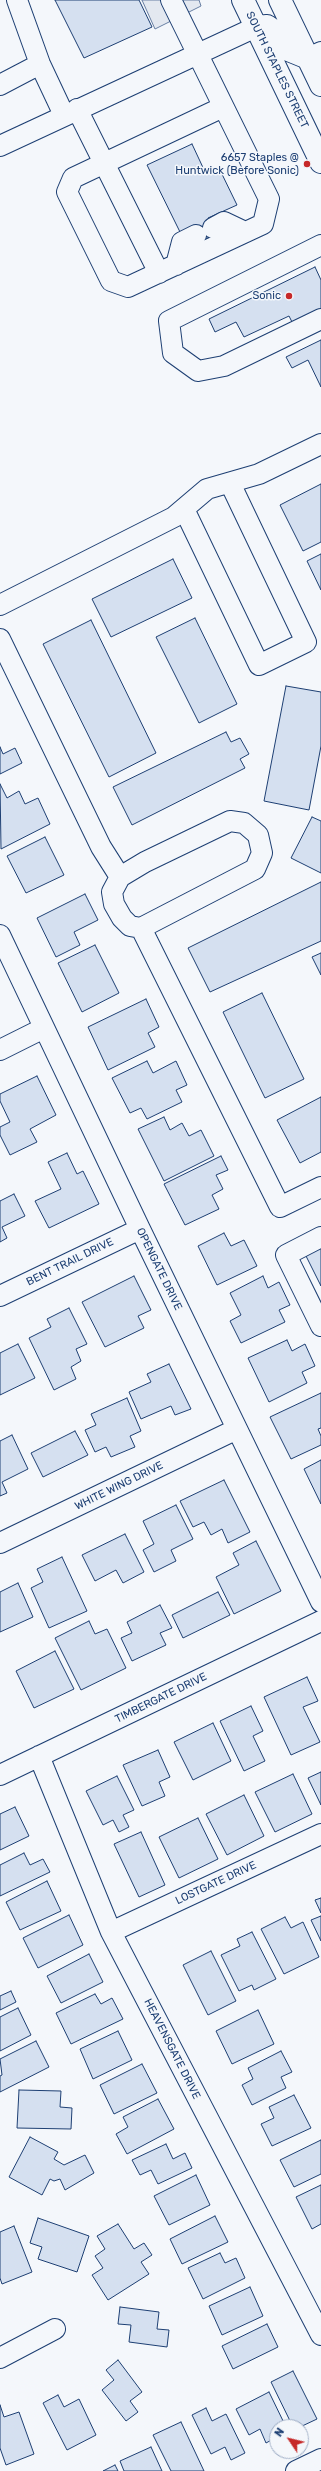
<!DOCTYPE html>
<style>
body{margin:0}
#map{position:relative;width:321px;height:2471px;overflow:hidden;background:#f4f7fb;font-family:Rubik,sans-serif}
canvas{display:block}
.north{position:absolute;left:269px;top:2419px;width:40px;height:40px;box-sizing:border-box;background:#f4f7fb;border:1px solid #9eadc5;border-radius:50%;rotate:305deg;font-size:11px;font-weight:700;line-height:16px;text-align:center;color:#1d3f73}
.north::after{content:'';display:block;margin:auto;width:14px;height:18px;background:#c62828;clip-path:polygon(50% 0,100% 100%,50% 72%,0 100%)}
</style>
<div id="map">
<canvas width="321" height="2471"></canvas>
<div class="north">N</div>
</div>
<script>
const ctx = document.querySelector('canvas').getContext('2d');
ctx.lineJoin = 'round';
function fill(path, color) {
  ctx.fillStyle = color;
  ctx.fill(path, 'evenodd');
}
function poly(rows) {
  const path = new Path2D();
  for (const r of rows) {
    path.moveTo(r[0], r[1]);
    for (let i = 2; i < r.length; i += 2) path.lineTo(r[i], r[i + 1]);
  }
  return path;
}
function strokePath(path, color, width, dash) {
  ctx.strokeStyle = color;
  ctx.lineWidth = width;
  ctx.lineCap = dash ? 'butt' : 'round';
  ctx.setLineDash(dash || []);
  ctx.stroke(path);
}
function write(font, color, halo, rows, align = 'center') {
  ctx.font = font + ' Rubik,sans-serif';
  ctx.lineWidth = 3;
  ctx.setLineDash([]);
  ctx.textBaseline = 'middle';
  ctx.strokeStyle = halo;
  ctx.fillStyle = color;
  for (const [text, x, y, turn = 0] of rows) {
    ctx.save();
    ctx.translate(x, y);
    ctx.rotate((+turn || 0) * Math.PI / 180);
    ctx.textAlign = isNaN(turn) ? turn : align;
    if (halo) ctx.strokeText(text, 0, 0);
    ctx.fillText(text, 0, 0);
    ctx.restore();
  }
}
const parking = poly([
 [142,0,199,0,201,6,155,29,142,0]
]);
fill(parking, '#e3e8f0');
strokePath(parking, '#687fa3', 1);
const building = poly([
 [55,0,139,0,152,27,84,58,55,0],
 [192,144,206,174,219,168,237,205,208,218,219,242,203,249,180,232,147,165,192,144],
 [315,267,321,280,321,311,293,324,289,316,244,337,236,322,215,332,209,319,315,267],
 [321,340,321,387,308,360,292,368,286,357,321,340],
 [321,484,321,542,303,551,280,505,321,484],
 [321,554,321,590,307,561,321,554],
 [173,559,192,598,111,637,92,599,173,559],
 [195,618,237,704,199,723,156,637,195,618],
 [91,620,156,753,109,777,43,644,91,620],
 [286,686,321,692,321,746,309,810,264,801,286,686],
 [226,732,231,742,240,738,249,754,240,759,245,768,132,825,113,787,226,732],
 [0,747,3,754,15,748,22,763,0,774,0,747],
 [0,784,7,798,19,791,25,804,38,798,50,824,1,849,0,784],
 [312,817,321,821,321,873,291,858,312,817],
 [45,837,64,875,26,893,7,856,45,837],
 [321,882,321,941,210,992,188,948,321,882],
 [85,894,98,920,74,932,80,945,56,957,37,918,85,894],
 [95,945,119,993,82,1012,58,963,95,945],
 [321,953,321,975,312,957,321,953],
 [262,993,304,1079,265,1098,223,1012,262,993],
 [146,999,159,1027,148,1033,155,1047,108,1070,88,1027,146,999],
 [147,1061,153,1073,176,1061,187,1085,176,1090,182,1102,147,1119,141,1108,130,1113,112,1078,147,1061],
 [37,1076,56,1115,30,1129,37,1142,10,1155,0,1135,0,1127,10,1122,0,1101,0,1094,37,1076],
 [321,1097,321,1152,300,1163,277,1120,321,1097],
 [164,1117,170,1130,182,1123,189,1136,201,1130,214,1156,164,1181,138,1129,164,1117],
 [67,1153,77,1174,83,1171,99,1204,49,1228,35,1201,61,1189,48,1162,67,1153],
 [221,1156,228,1170,216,1175,223,1189,212,1195,219,1209,185,1225,164,1184,221,1156],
 [14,1194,25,1216,2,1227,7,1238,0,1242,0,1201,14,1194],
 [224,1233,231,1246,244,1240,257,1266,217,1285,198,1246,224,1233],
 [321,1246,321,1286,305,1254,321,1246],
 [134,1276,151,1310,138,1316,144,1328,105,1347,82,1302,134,1276],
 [263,1276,268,1288,279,1282,290,1305,279,1310,285,1322,241,1343,230,1321,241,1315,230,1293,263,1276],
 [69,1308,87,1344,76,1349,81,1361,71,1367,76,1379,54,1390,29,1338,51,1327,47,1319,69,1308],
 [287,1340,292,1351,305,1344,315,1366,302,1372,307,1383,269,1402,248,1358,287,1340],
 [18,1344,35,1378,0,1395,0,1353,18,1344],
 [169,1364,191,1409,175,1415,171,1406,141,1419,129,1392,151,1382,147,1374,169,1364],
 [321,1393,321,1428,318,1429,321,1436,321,1445,291,1459,270,1417,321,1393],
 [127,1398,141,1431,130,1436,135,1447,111,1457,106,1447,95,1452,85,1430,96,1425,91,1414,127,1398],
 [75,1431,88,1455,43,1477,31,1453,75,1431],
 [12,1435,28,1469,2,1482,7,1493,0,1496,0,1441,12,1435],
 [321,1460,321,1504,304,1469,321,1460],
 [224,1480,250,1532,228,1543,222,1529,211,1535,204,1522,193,1527,180,1501,224,1480],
 [176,1505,193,1539,171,1550,176,1561,154,1572,143,1550,154,1544,143,1521,176,1505],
 [125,1534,144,1572,123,1583,116,1570,95,1581,82,1555,125,1534],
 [256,1541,281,1591,234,1614,216,1577,239,1565,233,1553,256,1541],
 [62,1557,87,1611,49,1628,31,1588,43,1582,37,1569,62,1557],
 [18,1583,33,1617,0,1632,0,1592,18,1583],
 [218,1592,230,1615,183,1638,172,1615,218,1592],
 [160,1605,172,1628,160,1633,166,1645,132,1661,121,1638,132,1633,127,1622,160,1605],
 [89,1621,95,1634,107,1629,126,1668,81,1690,55,1638,89,1621],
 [55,1651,74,1689,34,1708,16,1671,55,1651],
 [307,1677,318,1701,303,1707,320,1742,291,1755,264,1697,307,1677],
 [251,1706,263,1731,253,1736,265,1761,244,1771,220,1721,251,1706],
 [213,1723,231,1761,193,1780,174,1742,213,1723],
 [158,1750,170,1777,159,1782,165,1796,142,1806,123,1765,158,1750],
 [321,1772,321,1805,308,1778,321,1772],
 [293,1774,312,1814,275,1832,255,1792,293,1774],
 [117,1776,134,1810,123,1815,129,1827,119,1832,113,1820,103,1825,86,1791,117,1776],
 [244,1795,264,1836,227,1855,206,1814,244,1795],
 [15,1807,29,1836,0,1850,0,1814,15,1807],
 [198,1818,218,1859,179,1878,159,1837,198,1818],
 [141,1832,165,1885,139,1897,114,1844,141,1832],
 [24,1853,30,1865,43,1859,50,1872,0,1896,0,1865,24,1853],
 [47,1881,61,1911,20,1930,6,1902,47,1881],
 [321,1898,321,1913,315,1900,321,1898],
 [69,1915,83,1945,38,1968,23,1938,69,1915],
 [321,1916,321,1941,311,1920,321,1916],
 [285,1917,291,1928,303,1922,319,1957,284,1974,261,1929,285,1917],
 [252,1932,276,1979,254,1990,252,1985,239,1991,221,1955,240,1946,237,1939,252,1932],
 [211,1951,236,2001,208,2015,183,1965,211,1951],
 [89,1954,103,1982,61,2003,47,1976,89,1954],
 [11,1991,16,2002,0,2010,0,1996,11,1991],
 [95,1994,101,2004,112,1998,123,2019,71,2044,56,2013,95,1994],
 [18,2008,31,2035,0,2051,0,2017,18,2008],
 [258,2010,274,2044,232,2064,216,2031,258,2010],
 [118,2031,132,2060,93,2079,80,2049,118,2031],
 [36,2041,49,2067,0,2092,0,2076,2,2075,0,2059,36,2041],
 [281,2051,292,2072,281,2077,286,2088,252,2105,242,2085,253,2079,248,2068,281,2051],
 [142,2064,157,2093,114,2114,100,2085,142,2064],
 [19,2090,61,2091,60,2107,72,2108,71,2129,17,2128,19,2090],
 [294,2095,311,2128,272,2146,261,2124,274,2118,269,2107,294,2095],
 [158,2099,174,2129,127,2154,116,2134,128,2127,123,2117,158,2099],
 [30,2137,58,2152,54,2159,64,2165,85,2155,94,2173,65,2190,60,2179,54,2181,50,2179,42,2195,9,2177,30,2137],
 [321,2140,321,2174,294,2187,280,2160,321,2140],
 [166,2144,173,2159,185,2153,192,2168,158,2184,151,2170,140,2175,132,2160,166,2144],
 [196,2175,210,2205,169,2225,154,2196,196,2175],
 [321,2185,321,2224,312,2229,296,2197,321,2185],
 [215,2216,228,2242,182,2264,170,2239,215,2216],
 [38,2218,89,2236,77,2272,38,2259,42,2247,30,2243,38,2218],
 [118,2224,134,2249,144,2243,152,2255,141,2262,149,2274,108,2300,92,2275,103,2268,95,2256,105,2249,97,2236,118,2224],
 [14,2226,32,2272,2,2284,0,2278,0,2232,14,2226],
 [220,2253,225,2263,236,2258,245,2278,203,2299,188,2268,220,2253],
 [250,2287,263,2316,222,2335,209,2306,250,2287],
 [120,2307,159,2312,157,2329,169,2330,167,2347,129,2342,131,2325,118,2324,120,2307],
 [267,2324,278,2347,233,2369,222,2346,267,2324],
 [118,2360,142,2392,130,2401,138,2412,126,2421,102,2390,114,2380,106,2370,118,2360],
 [293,2371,317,2419,300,2427,293,2427,271,2382,293,2371],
 [269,2392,286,2427,277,2427,277,2437,266,2443,260,2429,249,2435,236,2409,269,2392],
 [58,2395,64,2407,79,2399,96,2435,67,2450,43,2403,58,2395],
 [0,2405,4,2417,19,2412,34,2454,6,2465,0,2448,0,2405],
 [206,2408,212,2421,226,2414,245,2453,231,2460,225,2447,211,2454,192,2415,206,2408],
 [181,2422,204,2471,171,2471,153,2435,181,2422],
 [151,2447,162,2471,124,2471,120,2461,151,2447],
 [115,2465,118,2471,103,2471,115,2465]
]);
fill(building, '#d5e0f0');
strokePath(building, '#1d3f73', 1);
const minor = poly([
 [17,0,40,64,64,115],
 [171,0,269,199,263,224,128,287,111,281,67,192,73,178,223,107],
 [308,58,321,52],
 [0,85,40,64],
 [77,109,159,273],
 [0,146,256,27],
 [213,228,224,222,245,232],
 [321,245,169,321,173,353,198,371,224,366,321,319],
 [176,265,182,242,196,235],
 [184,509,259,665,306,642,230,483],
 [0,605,174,517,207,489,259,474,321,444],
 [0,639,101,847,120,877],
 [230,821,244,823,258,835,262,853,255,869,141,928,130,926,122,918,114,904,112,892,120,877,145,862,230,821],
 [141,928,280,1207,321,1187],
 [0,935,140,1229,321,1602],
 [0,1050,44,1028],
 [321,1237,286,1255,321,1326],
 [0,1296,140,1229],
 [0,1543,237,1429],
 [39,1756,111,1932,321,2335],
 [0,1775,321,1621],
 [111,1932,321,1834],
 [0,2358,55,2329],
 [296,2471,321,2459]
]);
const major = poly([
 [243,0,321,162],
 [280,0,321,85],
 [256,27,267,26,274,31,286,49,308,58]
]);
strokePath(minor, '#1d3f73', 22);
strokePath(major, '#1d3f73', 24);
strokePath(minor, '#f4f7fb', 20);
strokePath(major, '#f4f7fb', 22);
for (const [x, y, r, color] of [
 [307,164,4,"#c62828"],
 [289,296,4,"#c62828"]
]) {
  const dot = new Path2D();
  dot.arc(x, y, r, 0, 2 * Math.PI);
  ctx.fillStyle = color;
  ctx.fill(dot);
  strokePath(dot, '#f4f7fb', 1.5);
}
write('11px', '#1d3f73', '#f4f7fb', [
 ["SOUTH STAPLES STREET",277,70,64],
 ["BENT TRAIL DRIVE",70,1262,-26],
 ["OPENGATE DRIVE",159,1269,64],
 ["WHITE WING DRIVE",119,1486,-26],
 ["TIMBERGATE DRIVE",161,1698,-26],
 ["LOSTGATE DRIVE",216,1883,-25],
 ["HEAVENSGATE DRIVE",172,2049,63]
]);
write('11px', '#1d3f73', '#f4f7fb', [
 ["6657 Staples @",299,158],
 ["Huntwick (Before Sonic)",299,171],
 ["Sonic",281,296]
], 'right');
</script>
